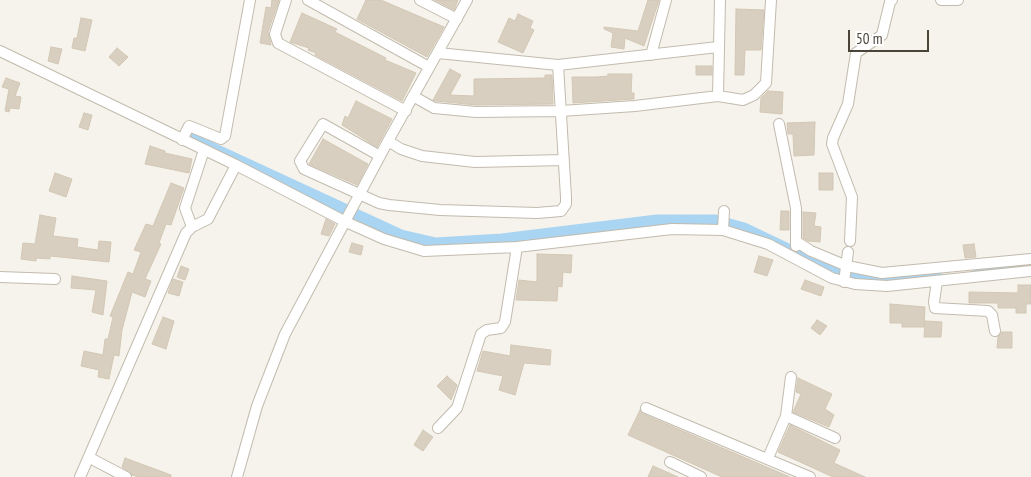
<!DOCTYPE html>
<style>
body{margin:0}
#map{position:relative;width:1031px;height:477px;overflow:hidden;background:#f6f3ec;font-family:"PT Sans Narrow",sans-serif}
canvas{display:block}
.scale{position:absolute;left:848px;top:30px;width:81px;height:22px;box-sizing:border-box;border:2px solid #4b4439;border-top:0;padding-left:6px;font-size:15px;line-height:18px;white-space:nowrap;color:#4b4439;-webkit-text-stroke:4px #fff;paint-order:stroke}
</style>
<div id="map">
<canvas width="1031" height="477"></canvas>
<div class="scale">50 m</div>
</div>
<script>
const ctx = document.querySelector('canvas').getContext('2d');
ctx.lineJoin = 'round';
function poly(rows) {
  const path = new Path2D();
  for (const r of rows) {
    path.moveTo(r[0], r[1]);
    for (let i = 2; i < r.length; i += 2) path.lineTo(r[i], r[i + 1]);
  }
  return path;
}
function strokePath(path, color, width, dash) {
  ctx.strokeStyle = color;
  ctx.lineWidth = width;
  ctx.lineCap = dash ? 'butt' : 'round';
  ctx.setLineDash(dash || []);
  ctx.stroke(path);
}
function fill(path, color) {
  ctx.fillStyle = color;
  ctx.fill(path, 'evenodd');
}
strokePath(poly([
 [189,137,401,235,436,243,502,239,657,220,715,220,744,228,834,271,866,280,937,276],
 [978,272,1031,265]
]), '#a9d4f2', 11);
const building = poly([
 [272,0,279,0,268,32,271,45,260,43,266,7,271,8,272,0],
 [366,0,381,0,444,27,427,57,357,19,366,0],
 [435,0,458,0,454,10,435,0],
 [648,0,659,0,644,46,625,38,624,49,611,47,613,33,604,29,604,27,638,31,648,0],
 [736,9,764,10,761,50,745,50,744,75,735,75,736,9],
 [302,13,337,29,335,32,386,58,385,60,416,73,402,101,315,55,316,53,308,50,309,48,290,42,302,13],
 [518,14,533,21,530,28,534,30,523,53,498,42,509,18,515,21,518,14],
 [81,18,92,20,85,51,72,48,74,38,77,38,81,18],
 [51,47,62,49,58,64,48,61,51,47],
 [117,48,128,57,119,66,109,57,117,48],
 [696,66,712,66,712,75,696,75,696,66],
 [450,69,461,75,450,95,474,96,474,79,545,78,545,75,552,75,553,104,476,105,436,101,433,100,450,69],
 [608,74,632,74,631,93,634,93,634,99,573,103,572,77,597,77,608,76,608,74],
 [6,78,20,83,15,96,21,97,19,109,10,108,9,112,5,111,9,89,2,87,6,78],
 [768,91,783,92,782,114,760,112,761,98,768,91],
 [356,101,392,119,377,147,342,125,345,116,348,118,356,101],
 [84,113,92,115,88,130,79,127,84,113],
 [815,122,814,155,794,156,793,134,788,134,787,123,815,122],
 [323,139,368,164,357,185,309,164,323,139],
 [150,146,165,151,165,153,192,159,189,173,145,164,150,146],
 [55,173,72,179,66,197,49,191,55,173],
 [819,173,833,173,833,190,819,190,819,173],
 [171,183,184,188,171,225,166,224,159,243,161,244,145,279,151,281,145,297,132,292,122,330,119,356,114,355,109,379,98,377,99,370,81,366,84,351,103,355,105,339,108,339,113,317,110,316,128,272,133,274,141,252,134,250,146,224,153,226,171,183],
 [781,211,789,211,789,230,780,230,781,211],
 [803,212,816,213,814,226,821,227,820,242,808,241,803,238,803,212],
 [40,215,56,218,53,236,78,239,77,247,98,250,99,241,111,242,109,262,50,256,50,259,36,258,36,261,21,259,23,243,35,244,40,215],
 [326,219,335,224,329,236,321,234,326,219],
 [352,243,363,246,361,255,349,252,352,243],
 [974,244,976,257,965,258,963,245,974,244],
 [537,254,572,255,571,273,563,272,562,287,558,286,557,301,516,300,519,280,537,282,537,254],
 [759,256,773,260,767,276,754,272,759,256],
 [181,266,189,269,185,280,177,277,181,266],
 [72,276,107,281,103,315,92,312,96,290,71,288,72,276],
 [173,279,183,282,179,296,168,293,173,279],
 [805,280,824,287,821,296,801,289,805,280],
 [1018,285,1031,285,1031,304,1026,304,1026,313,1016,313,1016,308,998,308,998,303,969,303,969,292,1018,293,1018,285],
 [890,304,925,307,924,327,902,327,902,323,890,323,890,304],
 [163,317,174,321,166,349,152,344,163,317],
 [817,320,827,326,820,335,811,328,817,320],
 [925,321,942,322,941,337,924,337,925,321],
 [1002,332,1012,332,1012,348,997,348,998,337,1002,332],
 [511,345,551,350,550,365,524,363,515,395,499,390,503,376,477,371,483,351,510,356,511,345],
 [447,376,457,385,451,400,437,386,447,376],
 [798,378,832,394,825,409,834,415,829,427,793,412,801,394,796,392,798,378],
 [640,410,643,414,790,477,722,477,628,435,640,410],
 [790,425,840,450,834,463,865,477,833,477,778,452,790,425],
 [423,430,433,437,423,451,414,445,423,430],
 [125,458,171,475,171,477,139,477,132,475,122,467,125,458],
 [653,466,678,477,648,477,653,466]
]);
fill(building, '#d8cfc1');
strokePath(building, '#d3c7b4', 1);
const minor = poly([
 [286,0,275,34,278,43,406,111],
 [308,0,429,67],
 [420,0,457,19],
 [941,0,958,0],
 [0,51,236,165,346,222,384,239,424,251,517,247,672,229,723,230,768,244,832,278,855,284,887,286,1031,271],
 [438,53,558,65,718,47],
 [651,55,666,0],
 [413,96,434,108,476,112,561,111,635,106,718,96,720,0],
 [718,96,743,100,754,95,766,83,771,0],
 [779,124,796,208,796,246],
 [182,140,189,126,221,139,225,136,250,0],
 [388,141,401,149,422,156,475,162,564,160],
 [380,156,323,124,300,161,304,169,379,203,389,205,440,210,537,213,561,211,566,204,566,197,558,65],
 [192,227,185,208,204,150],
 [723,230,724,211],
 [850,241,852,197,832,144,833,138,848,104,856,53,882,35,890,2,892,0],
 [797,242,811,251,847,266,882,273,1031,259],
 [0,277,55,279],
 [937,281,934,302,935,308,988,311,992,315,995,331],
 [844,282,848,252],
 [646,408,810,477],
 [786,416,835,438],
 [438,428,457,408,481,334,487,330,501,328,505,322,517,247],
 [90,458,126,477],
 [768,458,786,416,791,377],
 [670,462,701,477],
 [80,477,186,233,192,227,208,219,236,165],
 [237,477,257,406,285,334,388,141,467,0]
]);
strokePath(minor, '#c2bbae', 12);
strokePath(minor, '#fff', 10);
</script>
